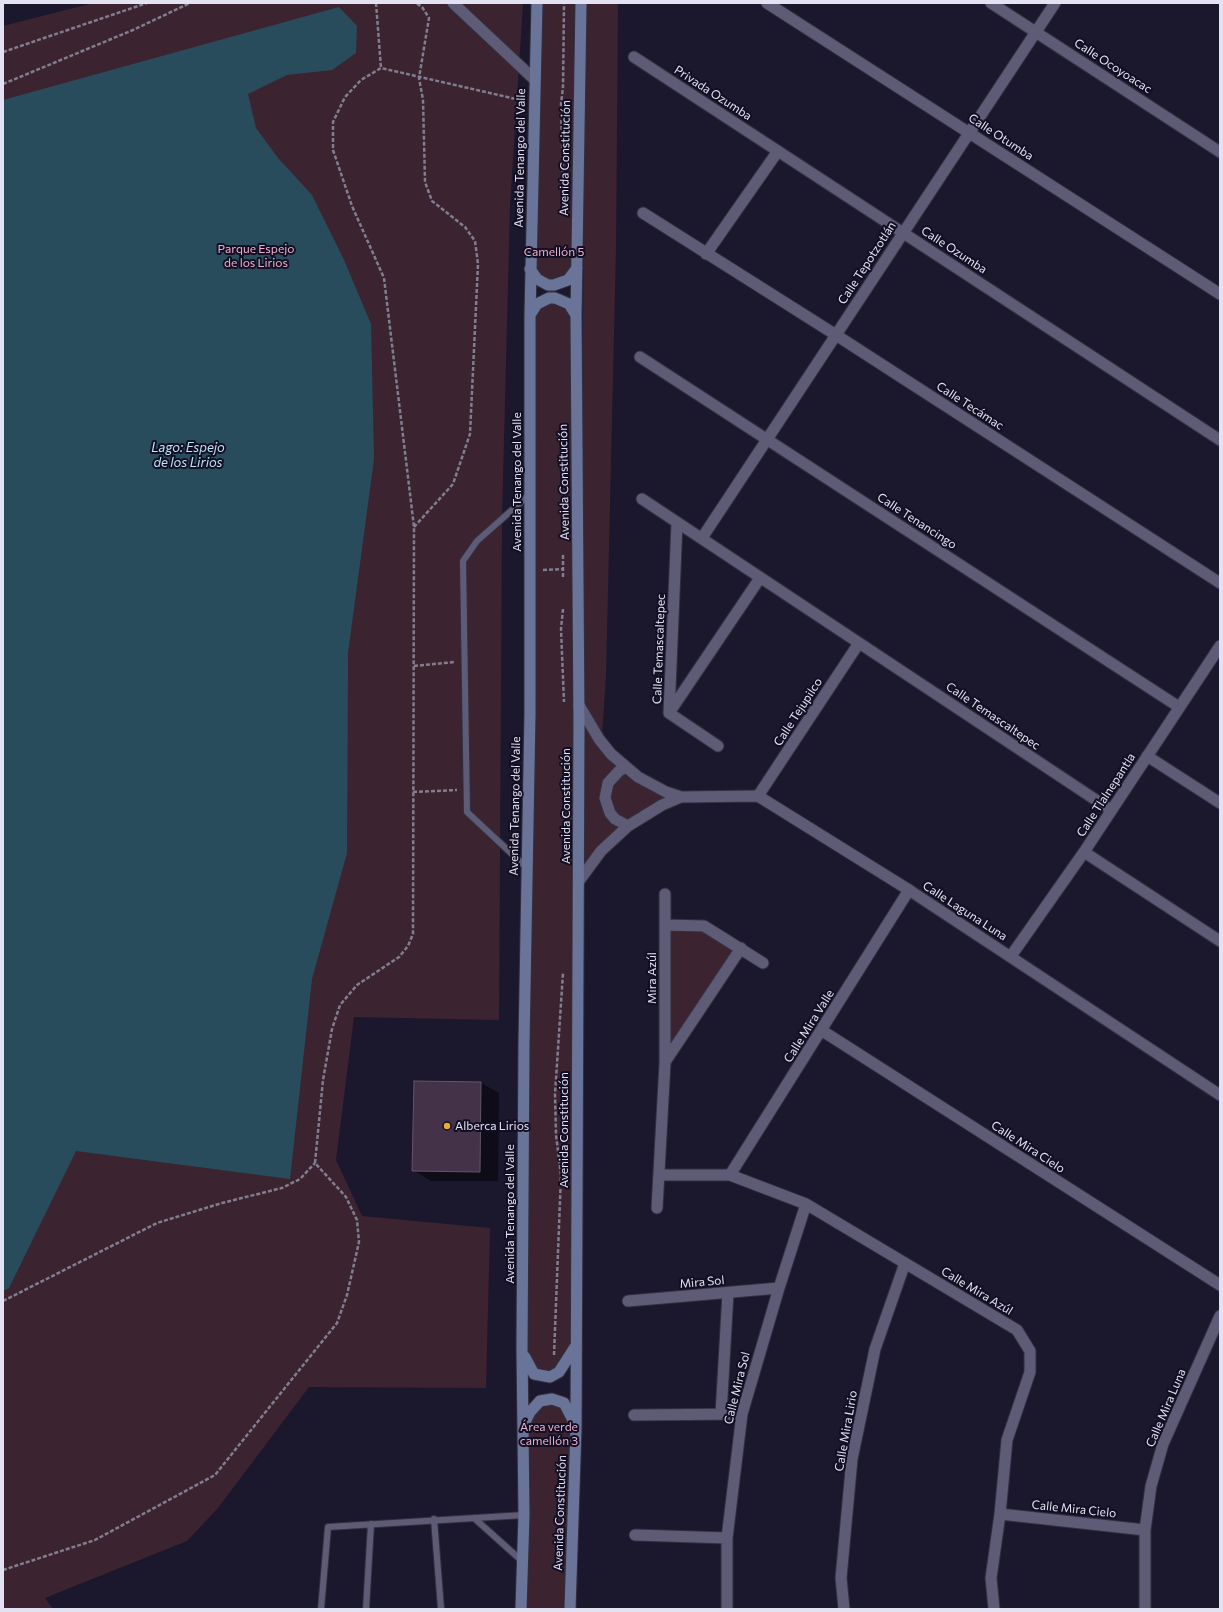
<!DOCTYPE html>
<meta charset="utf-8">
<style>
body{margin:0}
#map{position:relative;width:1223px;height:1612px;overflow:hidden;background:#1b172d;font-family:Commissioner,sans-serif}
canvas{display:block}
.frame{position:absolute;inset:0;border:4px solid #e3e2f2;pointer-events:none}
</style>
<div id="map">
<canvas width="1223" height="1612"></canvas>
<div class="frame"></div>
</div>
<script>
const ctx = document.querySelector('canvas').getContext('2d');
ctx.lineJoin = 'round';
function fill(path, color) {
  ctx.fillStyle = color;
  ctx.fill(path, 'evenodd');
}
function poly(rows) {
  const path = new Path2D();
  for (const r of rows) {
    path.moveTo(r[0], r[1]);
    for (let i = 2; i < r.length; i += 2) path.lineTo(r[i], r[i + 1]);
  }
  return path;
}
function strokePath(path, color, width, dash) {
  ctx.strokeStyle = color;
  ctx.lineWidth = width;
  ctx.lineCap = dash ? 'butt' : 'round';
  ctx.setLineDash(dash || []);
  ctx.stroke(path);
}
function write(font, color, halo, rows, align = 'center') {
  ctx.font = font + ' Commissioner,sans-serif';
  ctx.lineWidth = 4;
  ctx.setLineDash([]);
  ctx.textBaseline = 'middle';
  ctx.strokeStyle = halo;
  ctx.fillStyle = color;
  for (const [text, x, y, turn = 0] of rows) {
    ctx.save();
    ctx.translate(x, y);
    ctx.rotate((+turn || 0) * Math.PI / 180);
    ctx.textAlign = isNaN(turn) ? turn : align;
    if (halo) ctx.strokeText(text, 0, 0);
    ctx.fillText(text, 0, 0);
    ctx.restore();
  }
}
fill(poly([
 [93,3,523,3,510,206,502,518,499,1020,354,1017,336,1160,362,1216,490,1228,486,1388,309,1387,218,1508,187,1541,45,1598,53,1609,3,1609,3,26],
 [539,3,579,3,576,267,555,284,534,273],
 [585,3,618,3,616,248,606,675,602,735,584,703,582,486],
 [560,301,574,316,574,1345,557,1371,535,1373,524,1346,531,315,538,305],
 [584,722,588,732,616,768,604,786,621,828,583,868],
 [626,773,666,797,629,820,623,819,616,812,611,805,610,797,612,786,618,777],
 [669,928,703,929,736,948,668,1051],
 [558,1403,573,1431,567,1609,523,1609,523,1426,540,1406]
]), '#3b242f');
fill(poly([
 [339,7,357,26,356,53,332,70,287,75,248,94,256,128,278,158,312,195,344,260,371,324,374,459,348,653,347,853,312,979,290,1179,76,1151,9,1288,3,1291,3,100]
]), '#294c5d');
fill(poly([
 [481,1083,499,1093,498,1181,431,1181,413,1170]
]), '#0007');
const building = poly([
 [414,1081,481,1082,480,1172,412,1171,414,1081]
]);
fill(building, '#443348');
strokePath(building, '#66546a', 1);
const service = poly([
 [527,868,467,812,463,561,477,541,530,494],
 [474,1518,522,1561],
 [434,1519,441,1609],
 [321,1609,328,1527,524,1515],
 [366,1609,371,1524]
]);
const minor = poly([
 [453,3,535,80],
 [767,3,1220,294],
 [991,3,1220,152],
 [634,57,1220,440],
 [643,213,836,335,1220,583],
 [706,254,778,151],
 [640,357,1179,707],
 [642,499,1111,810],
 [702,538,1055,3],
 [669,713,677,523],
 [669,713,760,578],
 [669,713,718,746],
 [1147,756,1220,803],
 [758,796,859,643],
 [1084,852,1220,941],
 [665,925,704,926,763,963],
 [1011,956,1084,852,1220,646],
 [821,1030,1220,1285],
 [665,1062,741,948],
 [660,1175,730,1175,806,1204,1017,1330,1030,1351,1030,1372,1007,1440,1000,1514,991,1578,994,1609],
 [730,1175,909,890],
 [657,1208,665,1063,665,894],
 [628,1301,779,1288],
 [721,1414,728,1293],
 [634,1415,742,1414],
 [1000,1514,1145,1530],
 [635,1535,727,1538],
 [727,1609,727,1538,742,1414,779,1288,806,1204],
 [844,1609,841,1578,852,1459,875,1349,905,1263],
 [1145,1609,1145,1530,1151,1486,1163,1444,1220,1316]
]);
const tertiary = poly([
 [579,705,599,739,611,754,638,777,666,792,681,797,758,796,909,890,1220,1095],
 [626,767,619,771,608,783,605,798,610,813,615,819,628,826],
 [579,881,601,851,628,826,662,805,681,797]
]);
const secondary = poly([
 [530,269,537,279,548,285,554,285,568,280,577,268],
 [530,315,537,304,549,298,555,298,569,304,576,315],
 [525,1357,534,1374,550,1377,559,1372,575,1347],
 [524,1424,530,1412,540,1401,552,1399,564,1403,574,1422],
 [521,1609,524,1515,522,1347,524,1043,530,713,530,315,537,3],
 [570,1609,576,1428,579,720,576,316,581,3]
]);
strokePath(service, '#323040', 8);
strokePath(minor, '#323040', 13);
strokePath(tertiary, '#323040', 13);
strokePath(secondary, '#323040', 13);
strokePath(poly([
 [376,3,381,68],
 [3,52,147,3],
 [3,84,133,30,190,3],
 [563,178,561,104,563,87,564,3],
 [414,527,453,484,470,434,478,264,475,241,465,227,432,201,425,182,423,100,419,78,429,18,422,7,416,3],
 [563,555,563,578],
 [543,570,564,569],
 [563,609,561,629,564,702],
 [414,666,455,662],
 [413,792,457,790],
 [3,1301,157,1223,222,1203,282,1188,300,1179,315,1163],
 [554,1355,561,1175,556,1135,555,1094,563,973],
 [3,1570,95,1540,215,1475,337,1323,347,1295,359,1242,357,1220,346,1197,315,1163,323,1080,332,1029,340,1005,357,985,399,957,408,946,413,934,414,527,384,278,352,206,333,150,333,122,345,97,361,80,381,68,516,99,523,99]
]), '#807e90', 2.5, [4, 2]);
strokePath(service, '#5e5b76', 6);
strokePath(minor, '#5e5b76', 11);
strokePath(tertiary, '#5e5b76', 11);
strokePath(secondary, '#6a7499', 11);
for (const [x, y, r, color] of [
 [447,1126,4,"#e7ac37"]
]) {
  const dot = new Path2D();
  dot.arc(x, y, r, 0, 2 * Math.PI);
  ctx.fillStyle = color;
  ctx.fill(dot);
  strokePath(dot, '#120e23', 1.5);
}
write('12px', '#e3e2f2', '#120e23', [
 ["Calle Ocoyoacac",1113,66,33],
 ["Privada Ozumba",713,93,33],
 ["Calle Otumba",1001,137,33],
 ["Avenida Tenango del Valle",520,158,-89],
 ["Avenida Constitución",565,158,-89],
 ["Calle Ozumba",954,250,33],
 ["Calle Tepotzotlán",867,263,-57],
 ["Calle Tecámac",970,406,33],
 ["Avenida Tenango del Valle",517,482,-90],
 ["Avenida Constitución",564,482,-91],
 ["Calle Tenancingo",917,521,33],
 ["Calle Temascaltepec",659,649,-88],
 ["Calle Tejupilco",798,712,-57],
 ["Calle Temascaltepec",993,716,34],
 ["Calle Tlalnepantla",1106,795,-57],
 ["Avenida Tenango del Valle",515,806,-89],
 ["Avenida Constitución",566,806,-90],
 ["Calle Laguna Luna",965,911,33],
 ["Mira Azúl",652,978,-90],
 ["Calle Mira Valle",809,1026,-58],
 ["Avenida Constitución",564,1130,-90],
 ["Calle Mira Cielo",1028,1147,33],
 ["Avenida Tenango del Valle",510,1214,-90],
 ["Mira Sol",702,1282,-5],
 ["Calle Mira Azúl",977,1291,31],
 ["Calle Mira Sol",737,1388,-76],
 ["Calle Mira Luna",1166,1408,-67],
 ["Calle Mira Lirio",846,1431,-80],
 ["Calle Mira Cielo",1074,1509,6],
 ["Avenida Constitución",560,1513,-88]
]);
write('12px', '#eeb1cd', '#120e23', [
 ["Parque Espejo",256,249],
 ["de los Lirios",256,263],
 ["Camellón 5",554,252],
 ["Área verde",549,1427],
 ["camellón 3",549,1441]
]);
write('12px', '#e3e2f2', '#120e23', [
 ["Alberca Lirios",455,1126]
], 'left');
write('italic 13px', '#bee4f7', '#120e23', [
 ["Lago: Espejo",188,448],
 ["de los Lirios",188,463]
]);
</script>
